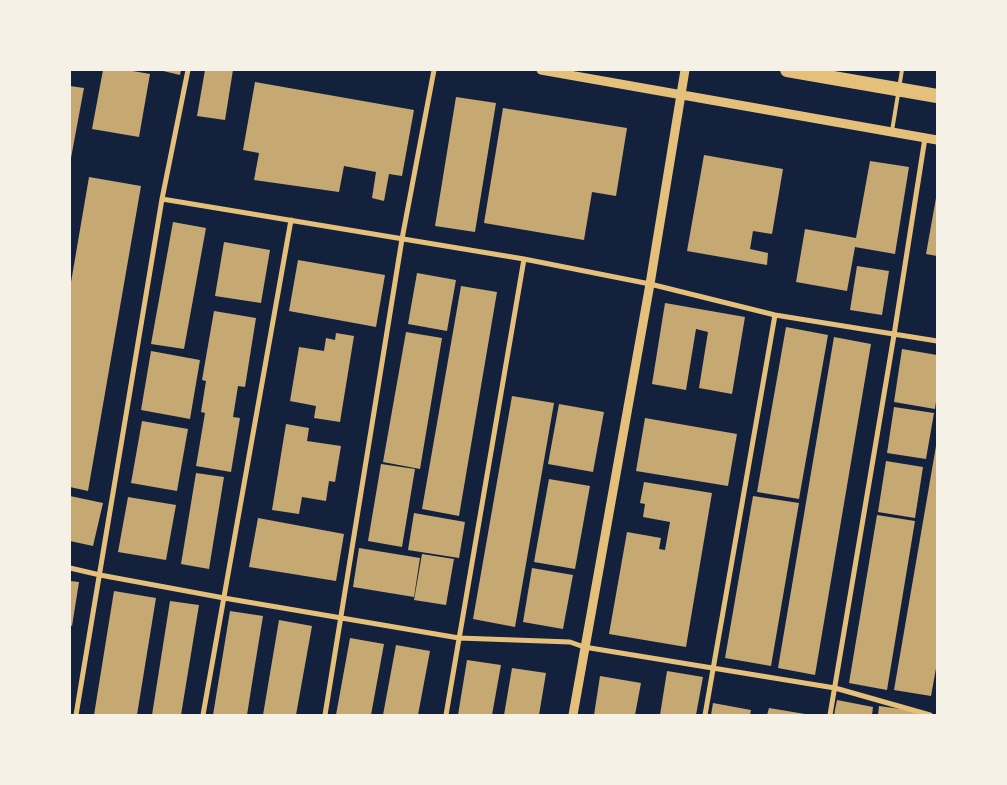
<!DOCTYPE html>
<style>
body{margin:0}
#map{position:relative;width:1007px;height:785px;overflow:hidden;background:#14213d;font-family:Overpass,sans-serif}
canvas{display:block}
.frame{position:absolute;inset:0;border:71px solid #f6f1e7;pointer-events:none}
</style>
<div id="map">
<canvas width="1007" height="785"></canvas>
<div class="frame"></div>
</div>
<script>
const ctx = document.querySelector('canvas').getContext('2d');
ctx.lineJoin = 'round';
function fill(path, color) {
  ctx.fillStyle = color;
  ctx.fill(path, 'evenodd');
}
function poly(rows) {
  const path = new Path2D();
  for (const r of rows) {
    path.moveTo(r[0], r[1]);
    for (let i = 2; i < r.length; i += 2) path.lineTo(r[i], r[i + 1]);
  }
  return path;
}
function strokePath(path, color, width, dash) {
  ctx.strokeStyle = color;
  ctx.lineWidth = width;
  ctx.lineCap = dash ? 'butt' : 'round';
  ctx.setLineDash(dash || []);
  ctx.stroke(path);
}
fill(poly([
 [103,70,127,70,150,74,139,137,92,129],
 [159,70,181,70,180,75],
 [205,70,233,70,225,120,197,116],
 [255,82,414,110,402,176,389,174,384,201,372,198,376,172,344,166,339,192,254,180,259,153,243,150],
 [70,86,84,88,71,158,70,158],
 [456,97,496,103,475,232,435,226],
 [503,108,627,128,616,196,592,192,584,240,484,223],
 [704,155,783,169,772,234,753,231,750,249,768,253,767,265,687,251],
 [870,161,909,167,895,254,855,247,847,291,796,282,805,229,856,238],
 [89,177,141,186,88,491,70,487,70,288],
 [936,198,937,198,937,256,926,254],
 [173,222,206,228,184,349,151,344],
 [224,242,270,250,261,303,215,296],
 [298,260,385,275,376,327,289,311],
 [857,266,889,271,882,315,850,310],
 [417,273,456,280,447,331,408,324],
 [461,286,497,292,459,516,422,509],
 [665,303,745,317,732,394,699,388,708,332,696,329,686,390,652,384],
 [214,311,256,318,245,387,238,386,233,417,240,418,231,472,196,466,205,413,201,412,206,381,202,380],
 [786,327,828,335,799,499,757,492],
 [406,332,442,338,420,469,383,462],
 [336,333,354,336,340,422,314,418,316,406,290,401,299,347,324,351,326,338,335,340],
 [834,337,871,344,815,675,778,668],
 [902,349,937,355,937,394,935,409,894,402],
 [151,351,200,360,190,419,141,410],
 [512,396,554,403,515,627,473,619],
 [559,404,604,412,593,472,548,464],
 [894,407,934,413,926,459,887,453],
 [645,418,737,434,728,486,636,471],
 [142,421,188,429,177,491,131,483],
 [286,424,309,428,307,441,341,446,335,482,329,481,326,501,302,497,299,514,272,510],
 [936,446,937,663,931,696,894,690],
 [886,461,923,467,915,518,878,512],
 [381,464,415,469,402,547,368,541],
 [196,473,224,477,209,569,181,564],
 [549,479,590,486,575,569,534,562],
 [644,482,712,493,686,647,609,634,627,532,661,538,659,549,665,550,670,522,643,517,645,504,640,503],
 [70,496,103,503,93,546,70,541],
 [753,496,799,503,771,666,725,658],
 [128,497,176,505,166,560,118,552],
 [414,513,465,522,459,558,408,550],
 [877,515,915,521,887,690,849,683],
 [258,518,344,534,336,581,249,567],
 [359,548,420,558,414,597,353,587],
 [422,554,454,559,446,605,414,600],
 [532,568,573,575,563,629,523,622],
 [70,581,79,582,72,626,70,625],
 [114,591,156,598,137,715,94,715],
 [170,601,199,605,181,715,152,715],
 [230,611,263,616,254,671,247,715,213,715],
 [279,620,312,626,296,715,263,715],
 [350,638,384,644,371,715,336,715],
 [396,645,430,651,418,715,383,715],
 [467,660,501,665,492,715,458,715],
 [512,668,546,673,539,715,504,715],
 [667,671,703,677,696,715,660,715],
 [600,676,641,683,635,715,594,715],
 [837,700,873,707,872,715,834,715],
 [713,703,751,710,750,715,711,715],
 [879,706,922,712,922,715,878,715],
 [769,708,805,714,805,715,767,715]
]), '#c6a872');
strokePath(poly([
 [892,131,902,70]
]), '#e5c07b', 4);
strokePath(poly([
 [162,199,524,259,650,284,775,315,937,341],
 [70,568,100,575,224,598,459,638,570,642,584,647,835,688,930,715],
 [76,715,162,199,188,70],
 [203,715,291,220],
 [325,715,402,239,434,70],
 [446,715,524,259],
 [705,715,775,315],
 [830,715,894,335,925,138]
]), '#e5c07b', 5);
strokePath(poly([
 [541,70,937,140],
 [573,715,650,284,685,70]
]), '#e5c07b', 9);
strokePath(poly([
 [787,70,937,96]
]), '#e5c07b', 14);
</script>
